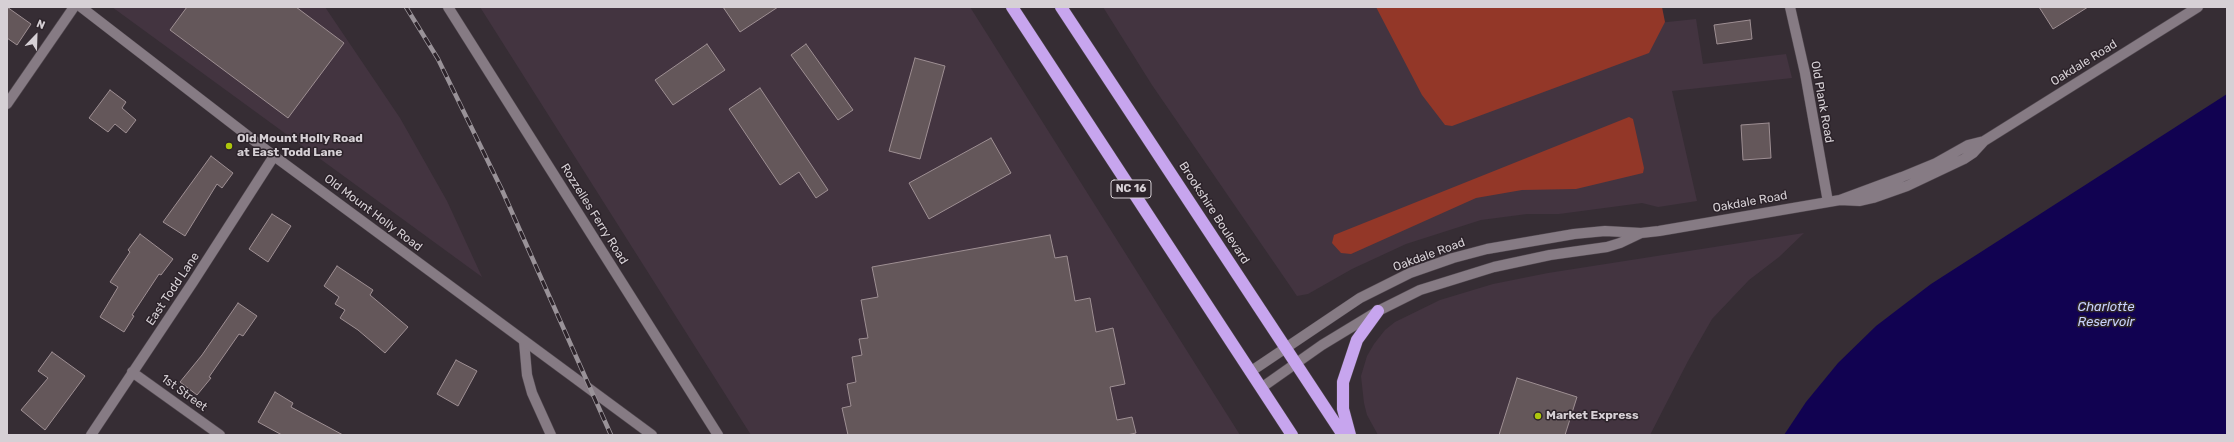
<!DOCTYPE html>
<style>
body{margin:0}
#map{position:relative;width:2234px;height:442px;overflow:hidden;background:#362d34;font-family:Rubik,sans-serif}
canvas{display:block}
.frame{position:absolute;inset:0;border:8px solid #d6d0d5;pointer-events:none}
.north{position:absolute;left:16px;top:16px;width:40px;height:40px;-webkit-text-stroke:3px #2c232a;paint-order:stroke;rotate:23deg;font-size:11px;font-weight:700;line-height:16px;text-align:center;color:#d6d0d5}
.north::after{content:'';display:block;margin:auto;width:14px;height:18px;background:#d6d0d5;clip-path:polygon(50% 0,100% 100%,50% 72%,0 100%)}
</style>
<div id="map">
<canvas width="2234" height="442"></canvas>
<div class="frame"></div>
<div class="north">N</div>
</div>
<script>
const ctx = document.querySelector('canvas').getContext('2d');
ctx.lineJoin = 'round';
function fill(path, color) {
  ctx.fillStyle = color;
  ctx.fill(path, 'evenodd');
}
function poly(rows) {
  const path = new Path2D();
  for (const r of rows) {
    path.moveTo(r[0], r[1]);
    for (let i = 2; i < r.length; i += 2) path.lineTo(r[i], r[i + 1]);
  }
  return path;
}
function strokePath(path, color, width, dash) {
  ctx.strokeStyle = color;
  ctx.lineWidth = width;
  ctx.lineCap = dash ? 'butt' : 'round';
  ctx.setLineDash(dash || []);
  ctx.stroke(path);
}
function write(font, color, halo, rows, align = 'center') {
  ctx.font = font + ' Rubik,sans-serif';
  ctx.lineWidth = 3;
  ctx.setLineDash([]);
  ctx.textBaseline = 'middle';
  ctx.strokeStyle = halo;
  ctx.fillStyle = color;
  for (const [text, x, y, turn = 0] of rows) {
    ctx.save();
    ctx.translate(x, y);
    ctx.rotate((+turn || 0) * Math.PI / 180);
    ctx.textAlign = isNaN(turn) ? turn : align;
    if (halo) ctx.strokeText(text, 0, 0);
    ctx.fillText(text, 0, 0);
    ctx.restore();
  }
}
fill(poly([
 [112,7,325,7,400,118,447,201,482,277],
 [480,7,970,7,1240,435,751,435],
 [1103,7,1625,7,1629,26,1696,19,1703,64,1786,54,1792,78,1672,91,1697,201,1658,207,1642,203,1559,214,1527,214,1481,220,1406,244,1352,269,1308,294,1297,296,1152,85],
 [1804,233,1779,257,1749,280,1712,319,1688,361,1650,435,1378,435,1367,415,1364,403,1361,376,1367,356,1374,344,1385,330,1395,322,1440,300,1493,284,1548,273]
]), '#433440');
fill(poly([
 [1376,7,1662,7,1665,22,1649,53,1452,126,1445,125,1422,95],
 [1629,117,1633,119,1644,168,1643,173,1576,189,1522,190,1476,198,1351,254,1341,253,1332,243,1334,235]
]), '#933728');
fill(poly([
 [2227,94,2227,435,1784,435,1806,402,1838,363,1876,326,1931,284]
]), '#110251');
const building = poly([
 [7,7,31,24,17,45,7,38,7,7],
 [187,7,296,7,344,43,288,118,170,30,187,7],
 [723,7,778,7,740,32,723,7],
 [2039,7,2088,7,2053,29,2039,7],
 [1750,20,1752,39,1717,44,1714,25,1750,20],
 [707,44,725,70,673,105,655,80,707,44],
 [806,44,853,110,838,120,791,55,806,44],
 [915,58,945,66,920,159,889,151,915,58],
 [760,88,828,190,816,198,799,172,780,185,729,109,760,88],
 [110,90,126,102,122,108,136,120,126,133,115,124,108,132,89,118,110,90],
 [1769,123,1771,158,1743,160,1741,125,1769,123],
 [991,138,1011,173,929,219,909,183,991,138],
 [211,156,233,173,222,188,217,184,185,236,163,222,211,156],
 [272,214,291,226,268,262,249,249,272,214],
 [140,234,173,259,161,275,159,274,132,315,134,316,124,332,100,317,118,287,110,282,130,252,128,250,140,234],
 [1050,235,1055,258,1067,256,1075,301,1090,298,1096,332,1113,328,1125,384,1110,387,1117,420,1132,417,1136,433,1127,435,848,435,842,408,851,406,847,384,856,382,852,357,862,355,859,339,868,338,861,300,878,297,872,267,1050,235],
 [337,266,373,290,370,295,408,327,385,353,358,330,340,318,345,310,335,304,339,297,324,286,337,266],
 [238,303,257,316,243,336,239,334,209,377,211,378,197,395,180,382,202,355,238,303],
 [52,352,85,376,45,430,21,410,48,378,38,371,52,352],
 [456,360,477,371,458,406,437,394,456,360],
 [1517,378,1577,397,1565,435,1499,435,1517,378],
 [275,392,293,403,291,407,343,435,282,435,258,422,275,392]
]);
fill(building, '#64575a');
strokePath(building, '#9e8f93', 1);
const street = poly([
 [7,104,74,7],
 [524,341,527,375,532,393,551,435],
 [132,372,220,435],
 [91,435,193,282,274,156]
]);
const secondary = poly([
 [81,7,274,156,652,435],
 [448,7,718,435],
 [1790,7,1805,73,1828,202],
 [1840,200,1860,201,1873,198,1907,186,1964,159,1973,153,1984,141,2198,7],
 [1250,372,1360,298,1410,273,1453,258,1487,249,1574,234,1605,231,1641,233,1659,231,1840,200,1902,177,1936,163,1968,145,1984,141],
 [1261,388,1322,345,1378,311,1420,290,1494,267,1550,255,1607,247,1620,243,1641,233]
]);
const highway = poly([
 [1012,7,1292,435],
 [1061,7,1343,435],
 [1350,435,1343,409,1343,382,1357,340,1378,311]
]);
strokePath(street, '#524950', 11);
strokePath(secondary, '#524950', 11);
strokePath(highway, '#524950', 13);
strokePath(street, '#867b84', 10);
strokePath(secondary, '#867b84', 10);
strokePath(highway, '#c7a5ee', 12);
const rail = poly([
 [406,7,438,59,502,190,611,435]
]);
strokePath(rail, '#999298', 4.5);
strokePath(rail, '#2c232a', 3, [9]);
for (const [x, y, r, color] of [
 [229,146,4,"#aec60c"],
 [1538,416,4,"#aec60c"]
]) {
  const dot = new Path2D();
  dot.arc(x, y, r, 0, 2 * Math.PI);
  ctx.fillStyle = color;
  ctx.fill(dot);
  strokePath(dot, '#2c232a', 1.5);
}
for (const [x, y, w] of [
 [1131,189,40]
]) {
  const box = new Path2D();
  box.roundRect(x - w / 2, y - 9, w, 18, 3);
  ctx.fillStyle = '#2c232a';
  ctx.fill(box);
  strokePath(box, '#d6d0d5', 1);
}
write('bold 11px', '#d6d0d5', null, [
 ["NC 16",1131,189]
]);
write('12px', '#d6d0d5', '#2c232a', [
 ["Oakdale Road",2084,63,-32],
 ["Old Plank Road",1822,102,80],
 ["Oakdale Road",1750,202,-10],
 ["Old Mount Holly Road",373,213,37],
 ["Brookshire Boulevard",1214,213,57],
 ["Rozzelles Ferry Road",594,214,58],
 ["Oakdale Road",1429,255,-20],
 ["East Todd Lane",173,289,-56],
 ["1st Street",184,393,36]
]);
write('bold 12px', '#d6d0d5', '#2c232a', [
 ["Old Mount Holly Road",237,139],
 ["at East Todd Lane",237,153],
 ["Market Express",1546,416]
], 'left');
write('italic 13px', '#c8d1fd', '#2c232a', [
 ["Charlotte",2106,307],
 ["Reservoir",2106,322]
]);
</script>
